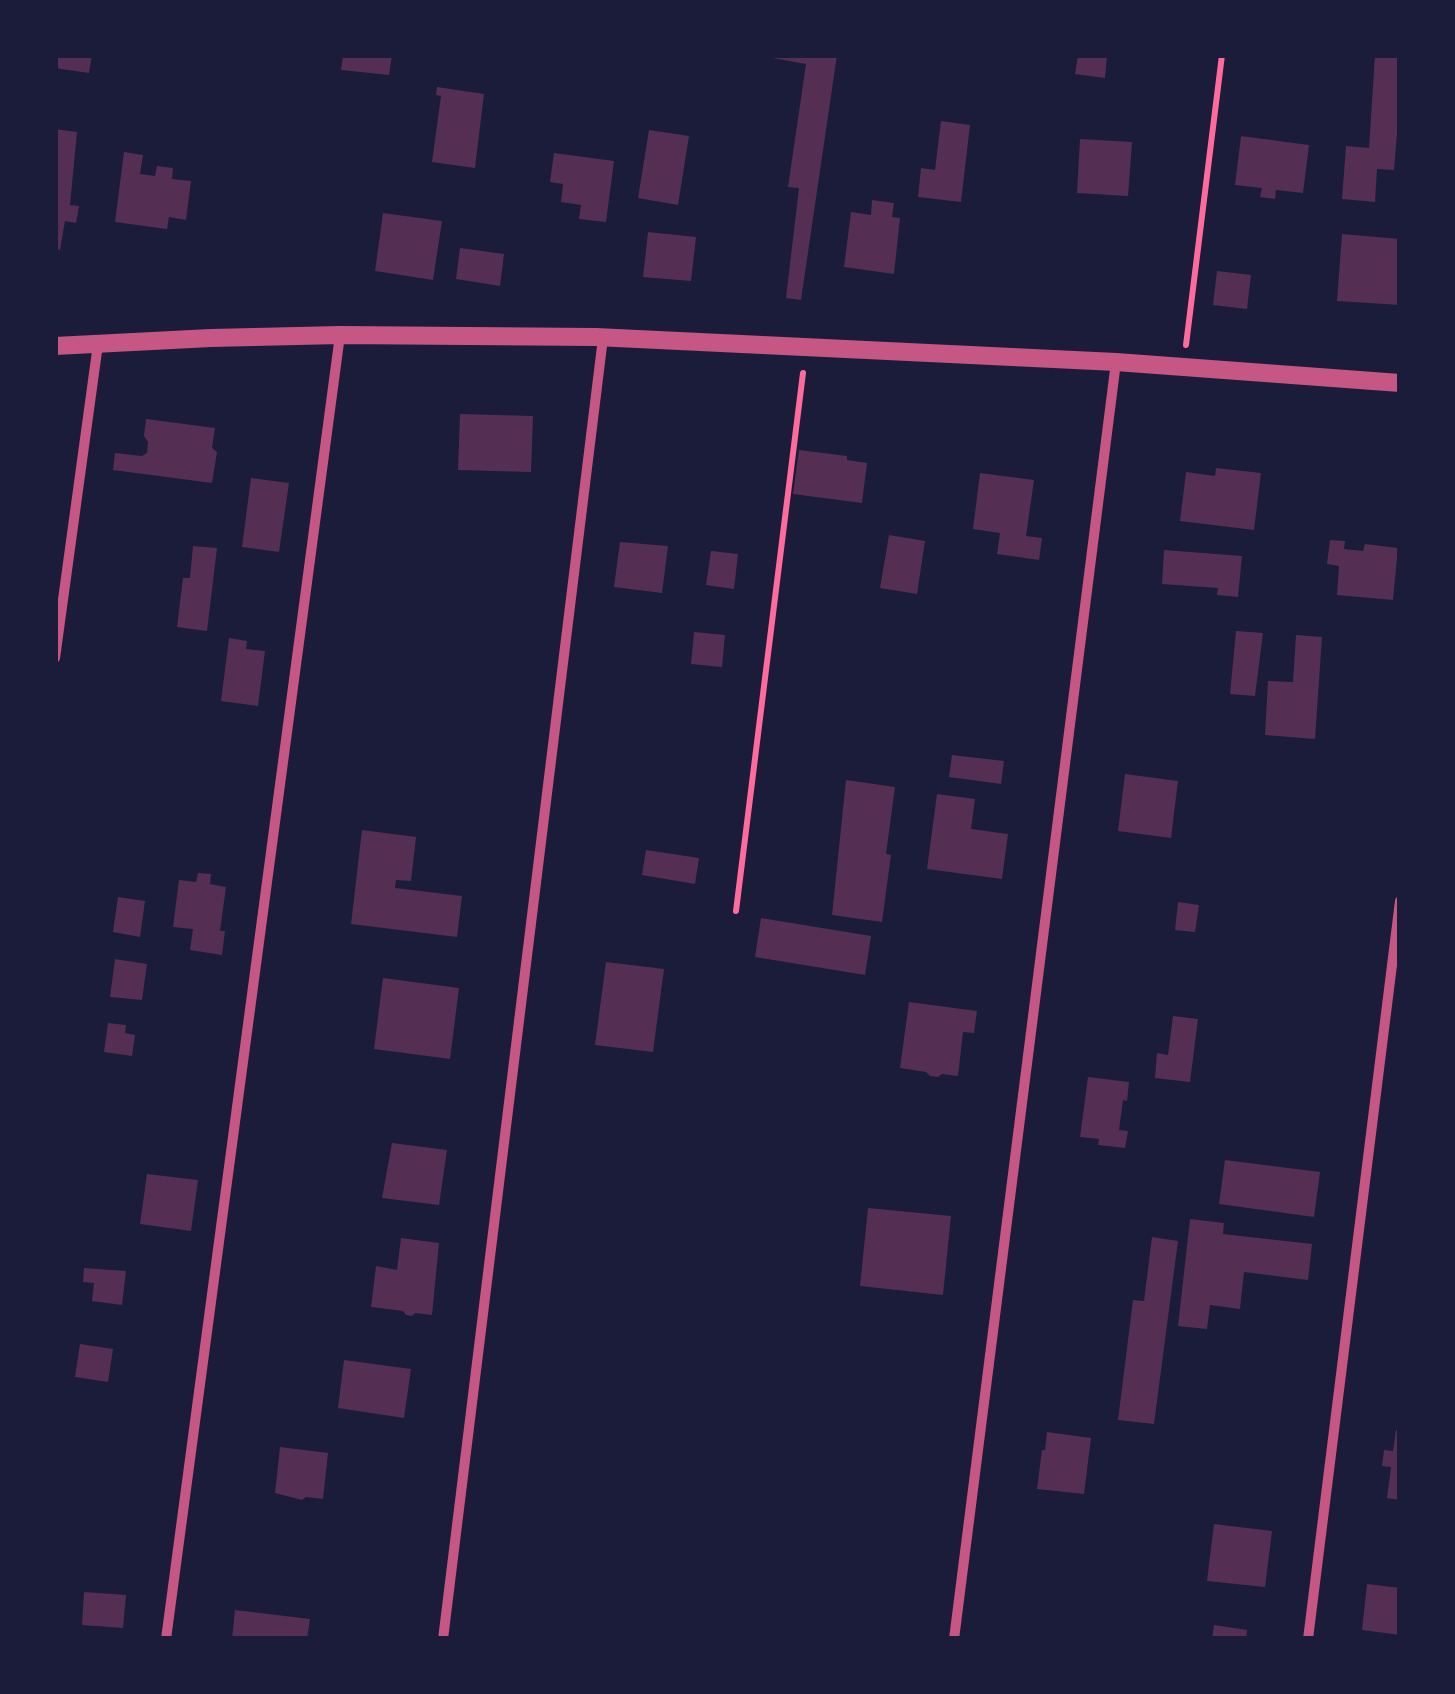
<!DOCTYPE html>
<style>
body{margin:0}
#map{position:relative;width:1455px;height:1694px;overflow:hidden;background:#1b1b3a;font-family:Mulish,sans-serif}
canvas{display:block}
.frame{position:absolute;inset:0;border:58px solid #1b1b3a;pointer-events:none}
</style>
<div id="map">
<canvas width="1455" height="1694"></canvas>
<div class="frame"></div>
</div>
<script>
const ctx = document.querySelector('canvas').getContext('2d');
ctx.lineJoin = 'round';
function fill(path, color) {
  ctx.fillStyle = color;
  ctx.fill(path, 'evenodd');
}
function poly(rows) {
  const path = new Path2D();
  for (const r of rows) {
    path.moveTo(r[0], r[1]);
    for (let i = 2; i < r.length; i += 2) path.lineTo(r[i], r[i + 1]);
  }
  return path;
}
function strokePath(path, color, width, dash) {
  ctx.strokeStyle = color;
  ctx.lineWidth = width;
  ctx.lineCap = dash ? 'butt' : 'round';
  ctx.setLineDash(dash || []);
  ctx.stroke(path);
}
fill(poly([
 [55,55,92,55,89,73,55,68],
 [343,55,392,55,389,75,341,70],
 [767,55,837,55,801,300,786,298,799,188,788,187,806,64,767,57],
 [1078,55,1107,55,1105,78,1075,74],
 [1375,55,1400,55,1400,97,1394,170,1377,169,1375,202,1342,199,1346,146,1369,148],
 [437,87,484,94,475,168,432,162,441,96,436,95],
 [941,121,970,125,961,202,918,197,921,168,935,170],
 [55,129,77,132,70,205,79,206,76,223,65,221,60,250,55,249],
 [649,130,689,136,678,205,638,198],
 [1241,136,1309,145,1303,193,1276,190,1275,199,1260,197,1262,188,1235,185],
 [1080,139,1132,142,1128,196,1077,193],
 [124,152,143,155,140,174,155,176,157,166,173,168,172,179,191,181,186,220,169,217,167,229,115,222],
 [554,153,614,161,606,222,579,219,581,205,561,202,563,184,550,182],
 [872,200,894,203,892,217,900,218,894,274,844,267,851,212,871,215],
 [383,213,442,221,433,280,375,271],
 [648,232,696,237,691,281,643,277],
 [1342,234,1400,239,1400,305,1337,301],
 [460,248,504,254,500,286,456,279],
 [1217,271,1251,275,1247,309,1213,305],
 [460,414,533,416,531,472,458,470],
 [146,419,215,428,212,448,217,452,212,483,113,470,115,453,142,456,147,453,148,442,144,436],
 [799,450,847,456,847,460,867,463,862,503,793,494],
 [1216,468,1261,473,1254,530,1180,521,1186,472,1215,476],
 [980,473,1034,480,1026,536,1042,538,1039,560,997,554,1000,533,973,529],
 [251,478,289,483,279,552,242,547],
 [889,535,925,541,917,594,880,588],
 [1330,540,1345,541,1344,549,1363,551,1365,544,1398,548,1393,600,1337,595,1339,566,1327,564],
 [620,542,668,546,662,593,614,587],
 [193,546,217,548,207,631,177,627,183,578,190,578],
 [1164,550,1242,556,1238,597,1217,595,1218,588,1162,584],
 [711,551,738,554,734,589,706,585],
 [1236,631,1263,633,1255,696,1230,694],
 [694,632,725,635,722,667,691,664],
 [1296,635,1322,637,1315,739,1265,735,1268,681,1293,682],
 [229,638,247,641,246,649,265,651,258,706,221,701],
 [952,755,1004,761,1001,784,949,777],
 [1125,774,1178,781,1171,838,1118,831],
 [846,780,895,787,886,854,891,855,882,922,832,915],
 [937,794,975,799,971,829,1008,834,1002,879,927,869],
 [362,830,416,837,411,881,396,880,395,888,462,896,457,937,351,924],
 [646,850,699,858,695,884,642,875],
 [198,873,211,874,210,884,226,887,220,931,225,931,222,955,190,950,193,929,173,927,179,880,196,882],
 [118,897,145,901,140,937,113,932],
 [1178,902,1199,905,1195,932,1175,930],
 [761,918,871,936,865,975,755,957],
 [115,959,147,964,142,1000,110,997],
 [606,962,664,969,653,1052,595,1045],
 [383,978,459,988,450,1059,374,1049],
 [909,1002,977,1011,974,1033,963,1032,958,1076,942,1074,938,1077,930,1076,926,1072,900,1068],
 [1173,1016,1198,1019,1190,1082,1155,1078,1157,1053,1168,1055],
 [108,1023,126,1025,125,1033,135,1035,132,1056,104,1052],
 [1088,1077,1129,1082,1127,1101,1123,1100,1119,1130,1128,1131,1125,1148,1098,1145,1099,1139,1080,1137],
 [392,1143,447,1150,439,1205,382,1198],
 [1225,1160,1320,1172,1314,1217,1219,1204],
 [147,1174,198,1180,191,1231,140,1224],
 [868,1208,951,1216,943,1295,860,1286],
 [1190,1219,1224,1223,1223,1234,1312,1244,1308,1280,1244,1272,1240,1309,1210,1305,1207,1329,1178,1326],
 [1152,1237,1178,1241,1154,1424,1118,1420,1133,1300,1144,1301],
 [401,1238,439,1243,432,1315,415,1313,412,1316,406,1315,403,1311,371,1307,376,1266,397,1270],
 [84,1268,126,1271,122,1305,92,1301,94,1283,83,1282],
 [80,1344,113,1349,108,1382,75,1377],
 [344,1360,411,1369,404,1418,338,1408],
 [1396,1430,1400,1430,1400,1500,1387,1498,1391,1467,1382,1466,1384,1450,1393,1451],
 [1047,1432,1091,1438,1084,1494,1037,1489,1042,1450,1045,1450],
 [280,1447,328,1453,323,1499,306,1497,302,1500,275,1493],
 [1214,1524,1272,1531,1265,1587,1207,1581],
 [1367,1584,1400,1588,1400,1635,1362,1630],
 [84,1592,126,1595,123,1628,82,1625],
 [235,1610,310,1619,307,1639,232,1639],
 [1214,1625,1247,1630,1246,1639,1212,1639]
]), '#542f53');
strokePath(poly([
 [1186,345,1222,55],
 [736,911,803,373]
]), '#ff6b9d', 6);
strokePath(poly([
 [55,658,98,344],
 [166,1639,340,335],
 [443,1639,603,338],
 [954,1639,1116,362],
 [1308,1639,1400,901]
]), '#c65784', 10);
strokePath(poly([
 [55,346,211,338,340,335,596,337,1116,362,1400,383]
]), '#c65784', 18);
</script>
